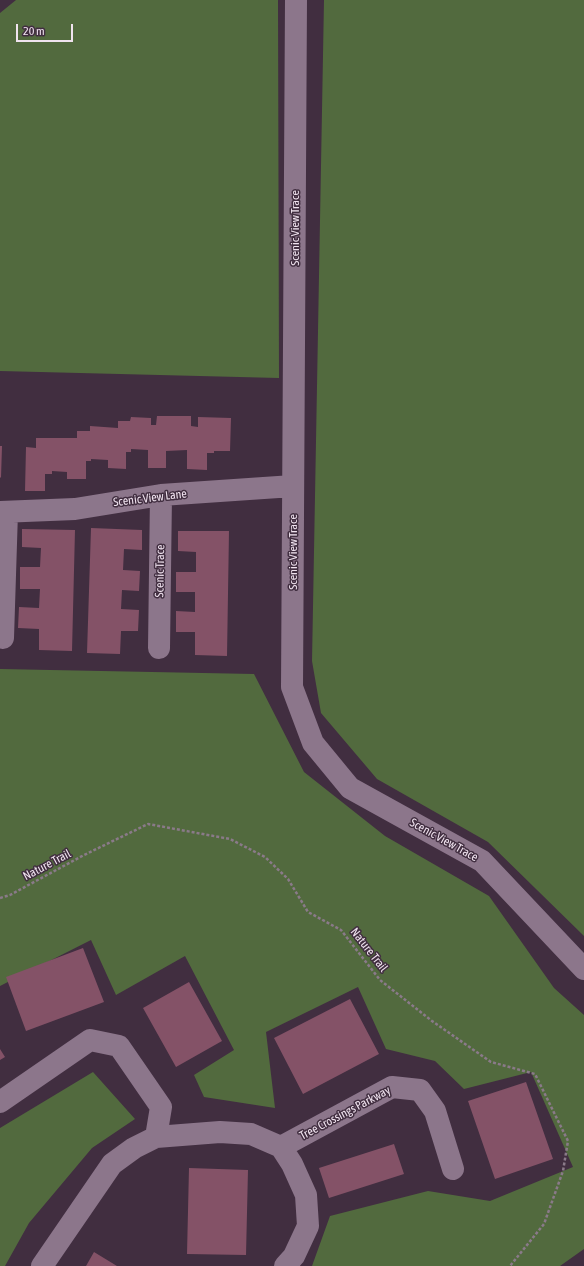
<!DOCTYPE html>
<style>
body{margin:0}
#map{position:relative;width:584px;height:1266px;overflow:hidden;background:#412e40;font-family:"Asap Condensed",sans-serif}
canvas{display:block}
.scale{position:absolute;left:16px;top:24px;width:57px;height:18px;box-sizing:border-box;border:2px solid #f0e3ef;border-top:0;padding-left:5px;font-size:12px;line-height:14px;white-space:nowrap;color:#f0e3ef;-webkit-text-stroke:3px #412e40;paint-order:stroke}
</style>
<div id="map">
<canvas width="584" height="1266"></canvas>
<div class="scale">20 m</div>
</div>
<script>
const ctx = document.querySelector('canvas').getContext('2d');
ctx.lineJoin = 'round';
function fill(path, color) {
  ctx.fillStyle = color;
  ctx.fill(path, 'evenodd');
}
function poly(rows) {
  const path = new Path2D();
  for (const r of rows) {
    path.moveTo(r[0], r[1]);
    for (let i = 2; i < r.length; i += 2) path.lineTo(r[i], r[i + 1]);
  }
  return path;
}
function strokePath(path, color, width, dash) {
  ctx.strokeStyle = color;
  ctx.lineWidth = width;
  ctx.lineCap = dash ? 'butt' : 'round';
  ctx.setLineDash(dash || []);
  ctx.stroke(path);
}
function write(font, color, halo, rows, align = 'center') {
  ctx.font = font + ' "Asap Condensed",sans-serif';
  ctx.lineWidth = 3;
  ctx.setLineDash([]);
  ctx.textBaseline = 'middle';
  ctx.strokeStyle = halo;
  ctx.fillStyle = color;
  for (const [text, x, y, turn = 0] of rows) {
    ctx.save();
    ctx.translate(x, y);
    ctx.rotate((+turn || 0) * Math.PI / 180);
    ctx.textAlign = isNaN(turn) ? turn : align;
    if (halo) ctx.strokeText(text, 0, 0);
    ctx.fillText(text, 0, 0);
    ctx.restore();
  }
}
fill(poly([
 [16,0,278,0,279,378,0,371,0,13],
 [324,0,584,0,584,936,488,842,377,779,321,713,312,661],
 [0,669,254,674,304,772,385,836,489,896,554,988,584,1015,584,1249,560,1266,312,1266,330,1216,428,1191,490,1201,573,1167,531,1072,464,1089,435,1061,386,1049,358,987,266,1032,275,1108,204,1097,194,1075,234,1050,185,956,116,995,91,940,0,986],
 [93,1072,135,1119,92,1148,29,1223,5,1266,0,1266,0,1128]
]), '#526a3e');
fill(poly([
 [157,416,191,416,191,426,198,427,198,417,231,418,230,451,214,451,214,453,207,453,207,470,187,469,187,450,166,451,166,468,148,468,148,450,131,449,131,452,126,452,126,469,108,468,108,460,91,459,91,461,86,461,86,479,67,479,67,472,52,471,52,474,45,474,45,491,25,491,26,447,36,448,36,438,77,438,77,431,90,431,90,426,118,428,118,421,130,421,131,417,151,418,151,425,156,425],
 [0,446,2,446,1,478,0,477],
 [91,528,142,530,142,550,124,549,123,570,140,571,139,591,122,590,121,609,139,610,138,631,121,631,120,654,87,653],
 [22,529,75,530,72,651,39,650,39,629,18,628,19,607,39,608,40,589,20,589,20,567,40,567,41,548,22,547],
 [178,531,229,531,227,656,195,655,195,632,176,632,176,611,195,612,195,592,176,592,176,572,196,572,196,552,178,551],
 [83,948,104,1002,26,1031,6,977],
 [189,982,222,1041,176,1067,143,1008],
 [350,999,379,1054,303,1094,274,1038],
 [0,1049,5,1057,0,1060],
 [526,1082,553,1159,495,1179,468,1101],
 [394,1144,404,1174,329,1198,319,1168],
 [189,1168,248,1170,246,1255,187,1254],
 [94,1252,117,1266,86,1266]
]), '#845267');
strokePath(poly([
 [0,898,10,895,84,855,148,824,230,839,265,857,288,879,308,912,341,930,380,980,432,1021,491,1062,535,1074,568,1141,563,1171,544,1224,510,1266]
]), '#8a7a89', 2.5, [3, 2]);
strokePath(poly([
 [296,0,292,687,313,743,350,788,482,861,584,969],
 [0,512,75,509,161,495,293,486],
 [3,638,7,512],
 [159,648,161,495],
 [0,1102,90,1040,119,1046,161,1107,156,1137],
 [281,1147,392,1087,420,1090,435,1111,453,1169],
 [42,1266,112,1164,134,1148,156,1137,220,1132,251,1134,281,1147,292,1164,306,1195,308,1226,294,1256,285,1266]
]), '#8c768b', 22);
write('12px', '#f0e3ef', '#412e40', [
 ["Scenic View Trace",295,228,-90],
 ["Scenic View Lane",150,498,-7],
 ["Scenic View Trace",293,552,-90],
 ["Scenic Trace",160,571,-89],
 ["Scenic View Trace",444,840,29],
 ["Nature Trail",47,865,-28],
 ["Nature Trail",369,950,52],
 ["Tree Crossings Parkway",345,1113,-28]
]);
</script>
